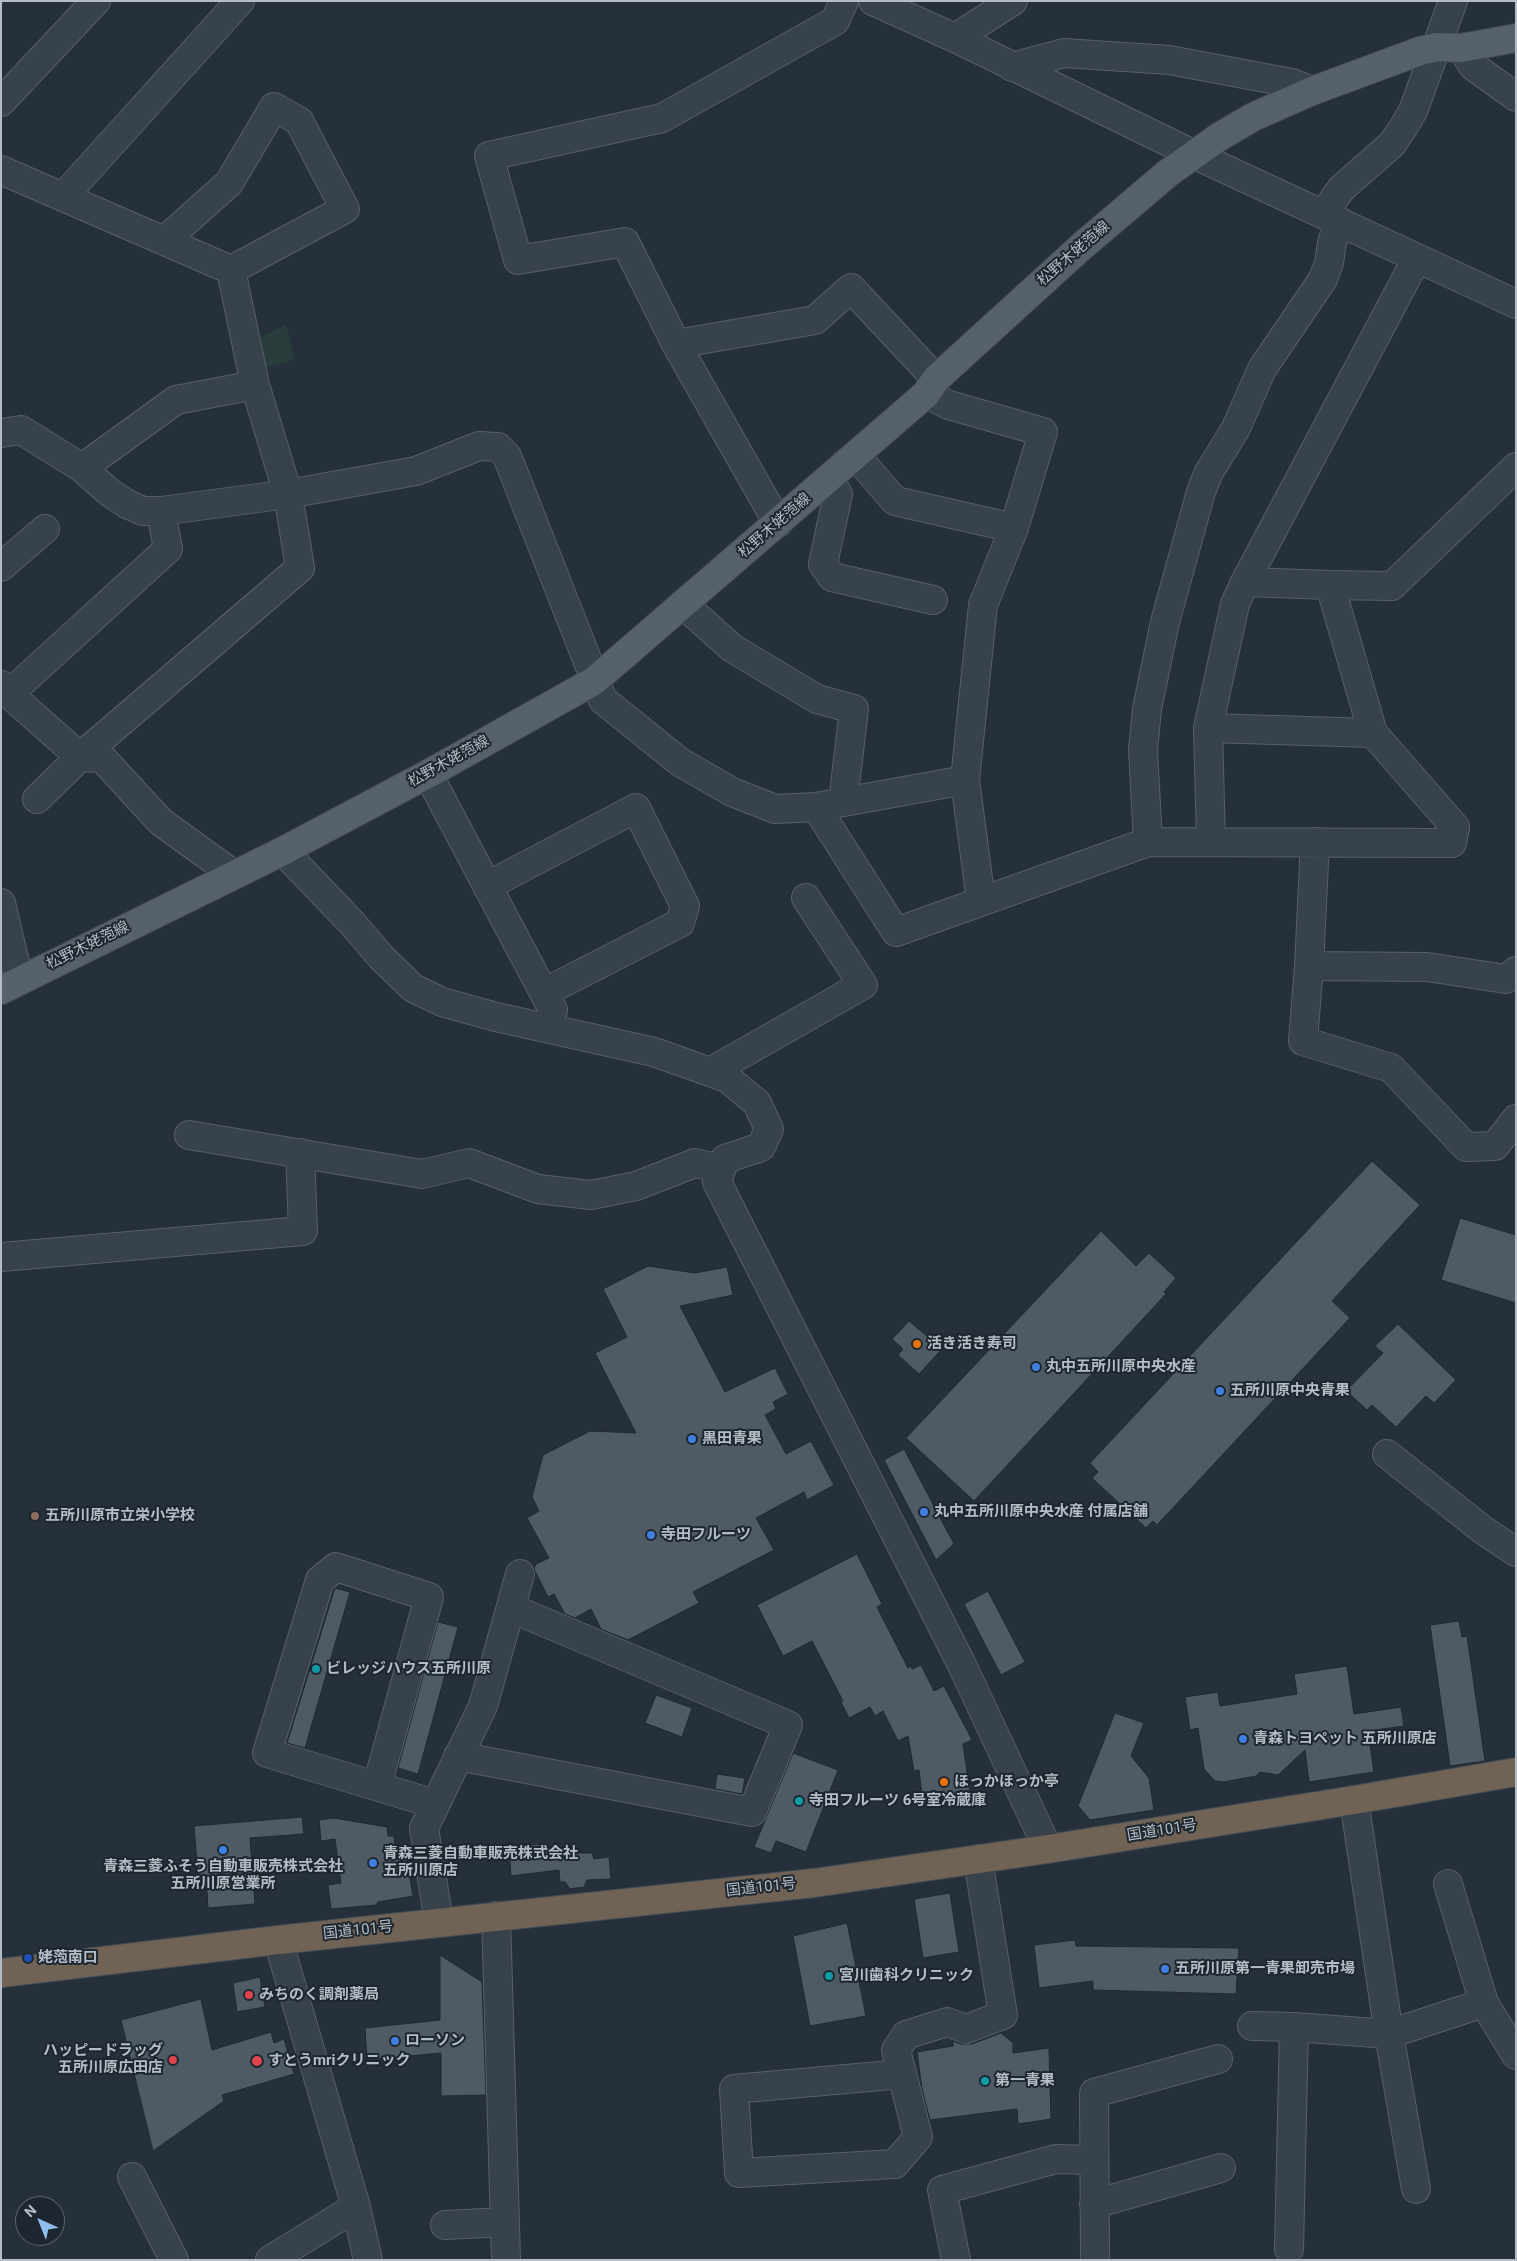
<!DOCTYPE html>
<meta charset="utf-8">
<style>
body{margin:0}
#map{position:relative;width:1517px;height:2261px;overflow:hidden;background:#25303a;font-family:Roboto,sans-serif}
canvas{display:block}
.frame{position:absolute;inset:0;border:2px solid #b4bdc6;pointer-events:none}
.north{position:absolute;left:15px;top:2196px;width:50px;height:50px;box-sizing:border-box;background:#1e272f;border:1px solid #5a636b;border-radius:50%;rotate:316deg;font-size:14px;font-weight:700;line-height:20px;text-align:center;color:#b4bdc6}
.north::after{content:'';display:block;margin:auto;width:18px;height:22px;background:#90beef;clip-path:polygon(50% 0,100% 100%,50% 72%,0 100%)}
</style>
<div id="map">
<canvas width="1517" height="2261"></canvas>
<div class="frame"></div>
<div class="north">N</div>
</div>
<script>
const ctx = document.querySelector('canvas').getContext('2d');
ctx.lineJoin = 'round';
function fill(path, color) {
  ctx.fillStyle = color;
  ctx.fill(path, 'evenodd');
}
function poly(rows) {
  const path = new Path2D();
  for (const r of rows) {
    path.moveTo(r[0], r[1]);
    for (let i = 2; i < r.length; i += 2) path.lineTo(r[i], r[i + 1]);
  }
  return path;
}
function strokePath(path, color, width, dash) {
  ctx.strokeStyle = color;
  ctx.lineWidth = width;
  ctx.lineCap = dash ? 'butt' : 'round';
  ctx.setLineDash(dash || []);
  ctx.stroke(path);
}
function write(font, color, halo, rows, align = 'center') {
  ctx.font = font + ' Roboto,"Noto Sans JP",sans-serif';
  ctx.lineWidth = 4;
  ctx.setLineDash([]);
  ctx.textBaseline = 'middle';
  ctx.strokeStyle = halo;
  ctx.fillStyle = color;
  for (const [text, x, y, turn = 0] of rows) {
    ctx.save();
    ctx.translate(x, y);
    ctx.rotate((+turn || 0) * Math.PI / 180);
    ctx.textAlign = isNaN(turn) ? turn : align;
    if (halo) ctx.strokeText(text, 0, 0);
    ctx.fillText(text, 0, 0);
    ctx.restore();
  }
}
fill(poly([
 [286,325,295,359,261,369,260,337]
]), '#283d3c');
const building = poly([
 [1372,1161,1420,1205,1332,1301,1350,1318,1157,1525,1153,1521,1146,1528,1092,1478,1098,1472,1090,1463,1372,1161],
 [1460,1218,1516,1235,1516,1303,1441,1280,1460,1218],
 [1101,1231,1136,1266,1149,1253,1176,1278,1164,1292,1166,1294,974,1501,906,1438,1101,1231],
 [648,1266,695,1273,727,1267,733,1295,680,1306,725,1392,775,1368,788,1394,773,1402,776,1409,765,1415,786,1454,811,1441,834,1485,807,1500,804,1492,756,1518,774,1550,693,1592,699,1603,628,1640,601,1629,591,1609,575,1618,565,1614,554,1594,548,1597,534,1569,536,1564,549,1558,527,1518,539,1511,532,1497,543,1455,590,1431,636,1433,595,1353,627,1337,603,1289,648,1266],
 [909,1321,942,1349,919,1374,898,1355,903,1349,892,1339,909,1321],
 [1398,1324,1456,1380,1434,1403,1426,1396,1396,1427,1372,1405,1367,1410,1346,1391,1383,1353,1375,1346,1398,1324],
 [904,1449,954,1544,936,1560,884,1460,904,1449],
 [857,1554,882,1604,877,1607,908,1668,911,1666,912,1669,921,1665,934,1691,944,1686,972,1740,963,1744,970,1793,923,1803,919,1770,914,1771,908,1736,898,1741,883,1711,875,1716,870,1707,849,1718,841,1702,843,1701,812,1641,783,1656,757,1605,857,1554],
 [335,1588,350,1592,305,1748,287,1743,335,1588],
 [988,1591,1025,1662,1001,1675,964,1604,988,1591],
 [1459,1621,1462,1637,1467,1636,1485,1761,1450,1766,1430,1625,1459,1621],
 [438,1622,458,1627,418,1774,398,1768,438,1622],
 [1347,1666,1354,1714,1401,1707,1404,1726,1368,1731,1374,1772,1309,1782,1305,1750,1278,1775,1260,1772,1256,1776,1224,1782,1215,1781,1204,1769,1198,1728,1190,1730,1185,1697,1218,1692,1220,1706,1297,1694,1294,1674,1347,1666],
 [656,1695,692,1708,682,1737,645,1723,656,1695],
 [1115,1713,1144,1723,1131,1756,1149,1778,1154,1810,1090,1820,1078,1806,1115,1713],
 [793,1753,838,1770,806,1852,776,1841,771,1853,754,1847,793,1753],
 [717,1774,745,1778,742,1794,715,1789,717,1774],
 [302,1817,304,1834,250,1838,255,1904,208,1908,206,1875,198,1875,194,1826,302,1817],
 [334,1818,387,1827,388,1836,394,1836,395,1851,405,1850,413,1896,378,1902,376,1905,331,1909,328,1885,341,1883,335,1839,321,1841,319,1820,334,1818],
 [541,1844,542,1848,555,1847,555,1853,592,1853,594,1859,609,1857,611,1879,587,1880,584,1887,570,1889,565,1882,560,1882,559,1870,511,1876,509,1847,541,1844],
 [950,1893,959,1952,923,1958,914,1899,950,1893],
 [847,1923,866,2016,810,2026,793,1936,847,1923],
 [1075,1940,1076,1946,1239,1948,1236,1994,1093,1990,1093,1981,1039,1988,1034,1945,1075,1940],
 [440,1955,482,1982,486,2095,441,2096,441,2053,367,2060,365,2028,440,2020,440,1955],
 [260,1977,265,2007,237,2012,233,1983,260,1977],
 [201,1999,212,2050,271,2032,274,2043,284,2039,294,2074,222,2095,224,2101,153,2151,121,2020,201,1999],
 [1001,2033,1013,2043,1013,2053,1049,2048,1051,2119,1018,2124,1017,2109,930,2120,922,2089,917,2052,953,2046,953,2041,961,2044,972,2044,1001,2033]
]);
fill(building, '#4e5b65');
strokePath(building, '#202931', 1);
const minor = poly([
 [873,1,955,38,1193,154,1516,304],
 [955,38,1013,1],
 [1461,48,1473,66,1516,97],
 [1012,67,1064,53,1169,60,1292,83,1312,91],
 [1,102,96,1],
 [1,170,231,270],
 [63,197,240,1],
 [1325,215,1335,197,1342,188,1392,144,1403,128,1413,111,1453,1],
 [164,241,229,183,274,107,299,121,345,209,231,270],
 [676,344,815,320,851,288,936,379],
 [926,394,949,405,1043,432,1014,528,983,605,965,780,981,901],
 [1,433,21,430,82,468,109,492,127,504,143,511,161,511,288,494,416,471,479,446,498,447,507,456,603,700,680,762,732,792,775,809,816,807,965,780],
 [856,456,895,501,1014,528],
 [82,468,176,400,255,385],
 [828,479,838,494,823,564,832,577,933,600],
 [778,523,676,344,625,242,518,260,489,156,662,118,835,21,844,1],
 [1,567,45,529],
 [1245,582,1330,585],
 [683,604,732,648,817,699,854,709,843,802],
 [1,685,9,694,80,757,102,758,161,822,233,874],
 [9,694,168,549,161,511],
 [1208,728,1373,733],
 [428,774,553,1010],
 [37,799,80,757,300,568,288,494,255,385,231,270],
 [816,807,896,932,1148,842,1452,843,1455,827,1373,733,1330,585,1392,586,1516,467],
 [1211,841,1208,728,1235,604,1245,582,1417,258],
 [1148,842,1143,750,1147,709,1165,622,1201,492,1208,474,1236,428,1262,369,1323,279,1329,263,1332,242,1340,222],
 [283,851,351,922,382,958,413,988,442,1002,496,1017,654,1052,727,1078,757,1103,769,1129,761,1147,725,1159,717,1182,962,1665,1048,1849],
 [487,886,636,808,685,906,680,923,545,992],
 [1,903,19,980],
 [1309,966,1315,842],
 [1516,971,1506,979,1427,967,1309,966,1303,1041,1391,1068,1466,1147,1495,1146,1516,1119],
 [710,1072,863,985,806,898],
 [189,1135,422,1174,469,1163,538,1189,591,1195,636,1186,695,1163,721,1169],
 [1,1257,303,1231,300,1153],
 [1387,1454,1483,1530,1516,1552],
 [458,1756,752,1812,788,1725,511,1608],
 [377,1786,429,1597,336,1567,320,1580,267,1753,435,1804],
 [1354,1800,1389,2034,1416,2189],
 [1448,1884,1484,2003,1516,2055],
 [496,1916,506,2260],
 [439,1922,424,1828,483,1706,520,1574],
 [278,1940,356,2207,368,2260],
 [1252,2026,1294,2027,1389,2034,1484,2003],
 [902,2074,734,2089,739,2173,895,2164,918,2137,896,2050,906,2035,947,2022,966,2029,1003,2015,978,1859],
 [132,2177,174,2260],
 [1094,2204,1221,2168],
 [445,2225,505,2222],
 [1289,2249,1294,2027],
 [270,2260,356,2207],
 [956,2260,942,2190,1056,2159,1094,2160],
 [1095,2260,1094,2093,1218,2059]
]);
const major = poly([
 [1,990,283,851,428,774,594,681,926,394,936,379,1081,247,1168,173,1219,137,1253,117,1312,91,1420,51,1437,47,1461,48,1516,38]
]);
const highway = poly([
 [1,1973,278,1940,814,1883,1048,1849,1354,1800,1516,1772]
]);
strokePath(minor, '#576068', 30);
strokePath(major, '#424b53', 30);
strokePath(highway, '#444d55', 30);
strokePath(minor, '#38424b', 28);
strokePath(major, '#57616a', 28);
strokePath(highway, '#706356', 28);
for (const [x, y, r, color] of [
 [917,1344,5,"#e8710a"],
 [1036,1367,5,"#3f7fe0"],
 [1220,1391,5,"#3f7fe0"],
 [692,1439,5,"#3f7fe0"],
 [924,1512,5,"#3f7fe0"],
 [35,1516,5,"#8d6e63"],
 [651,1535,5,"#3f7fe0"],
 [316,1669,5,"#0f9aa8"],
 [1243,1739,5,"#3f7fe0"],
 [944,1782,5,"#e8710a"],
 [799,1801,5,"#0f9aa8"],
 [223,1850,5,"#3f7fe0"],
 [373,1863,5,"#3f7fe0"],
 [28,1958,5,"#1a4fb4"],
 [1165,1969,5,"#3f7fe0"],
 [829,1976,5,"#0f9aa8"],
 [249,1995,5,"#e0444e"],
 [395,2041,5,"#3f7fe0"],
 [173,2060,5,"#e0444e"],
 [257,2061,6,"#e0444e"],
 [985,2081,5,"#0f9aa8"]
]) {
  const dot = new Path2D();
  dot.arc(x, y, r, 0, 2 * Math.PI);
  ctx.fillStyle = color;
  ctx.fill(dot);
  strokePath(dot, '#1e272f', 2);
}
write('15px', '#b4bdc6', '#1e272f', [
 ["松野木姥萢線",1074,254,-41],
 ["松野木姥萢線",775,526,-41],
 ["松野木姥萢線",449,762,-29],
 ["松野木姥萢線",88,946,-26],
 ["国道101号",1162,1831,-9],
 ["国道101号",761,1888,-6],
 ["国道101号",358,1931,-6]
]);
write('bold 15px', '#b4bdc6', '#1e272f', [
 ["活き活き寿司",927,1344],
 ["丸中五所川原中央水産",1046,1367],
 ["五所川原中央青果",1230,1391],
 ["黒田青果",702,1439],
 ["丸中五所川原中央水産 付属店舗",934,1512],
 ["五所川原市立栄小学校",45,1516],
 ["寺田フルーツ",661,1535],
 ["ビレッジハウス五所川原",326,1669],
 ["青森トヨペット 五所川原店",1253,1739],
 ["ほっかほっか亭",954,1782],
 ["寺田フルーツ 6号室冷蔵庫",809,1801],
 ["青森三菱自動車販売株式会社",383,1854],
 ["五所川原店",383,1871],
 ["青森三菱ふそう自動車販売株式会社",223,1867,"center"],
 ["五所川原営業所",223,1884,"center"],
 ["姥萢南口",38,1958],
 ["五所川原第一青果卸売市場",1175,1969],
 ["宮川歯科クリニック",839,1976],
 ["みちのく調剤薬局",259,1995],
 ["ローソン",405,2041],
 ["ハッピードラッグ",163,2051,"right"],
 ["五所川原広田店",163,2068,"right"],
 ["すとうmriクリニック",268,2061],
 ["第一青果",995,2081]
], 'left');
</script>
